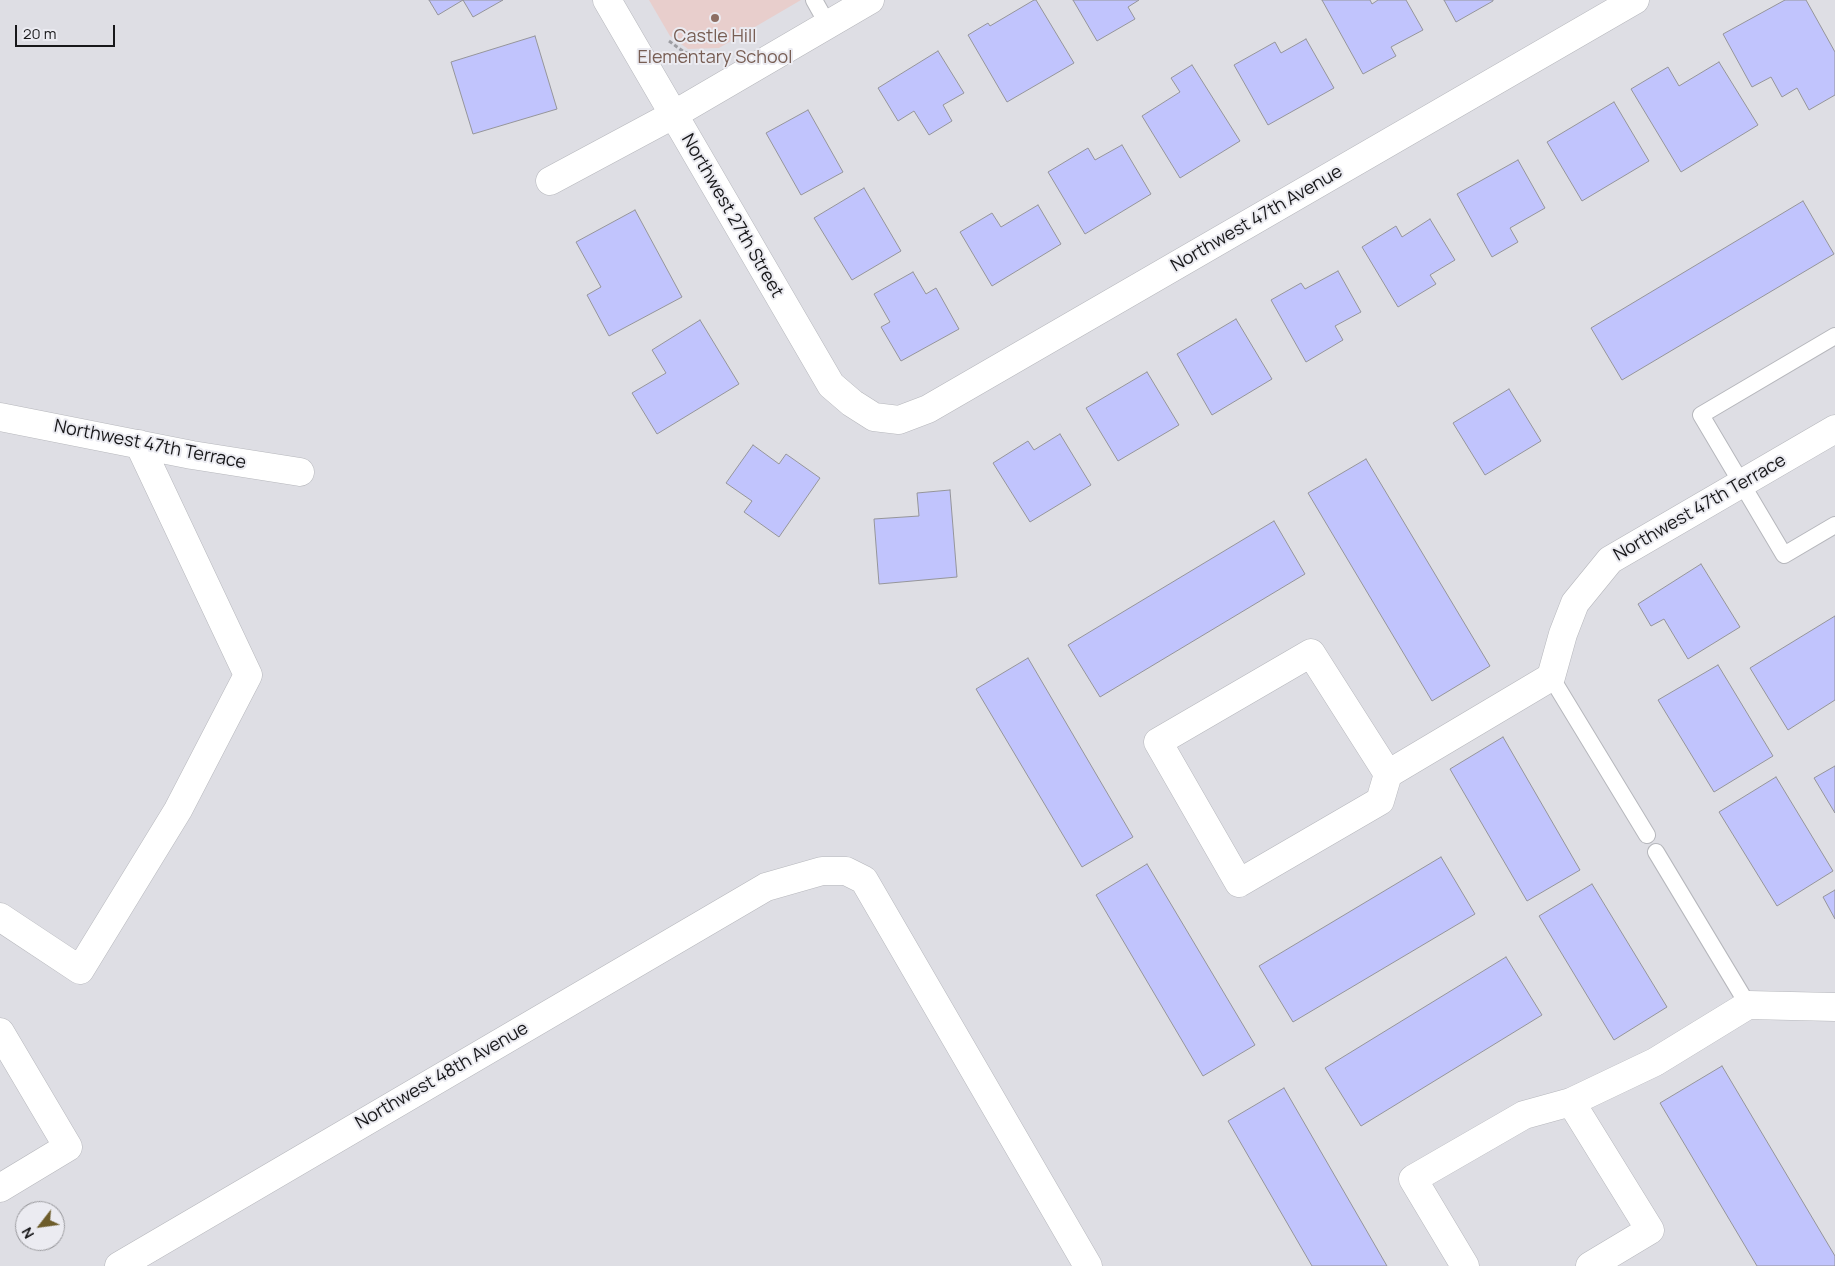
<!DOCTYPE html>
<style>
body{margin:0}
#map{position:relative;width:1835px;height:1266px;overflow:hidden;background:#dedee4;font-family:Manrope,sans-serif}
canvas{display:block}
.north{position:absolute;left:15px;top:1201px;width:50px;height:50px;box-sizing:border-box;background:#ebebf1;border:1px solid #97979b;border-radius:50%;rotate:240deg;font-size:14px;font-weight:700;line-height:20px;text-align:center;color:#18181a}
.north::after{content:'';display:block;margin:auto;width:18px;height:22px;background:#6d5c2a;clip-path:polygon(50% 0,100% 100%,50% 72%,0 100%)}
.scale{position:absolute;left:15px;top:25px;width:100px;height:22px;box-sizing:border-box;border:2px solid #18181a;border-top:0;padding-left:6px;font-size:15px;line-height:18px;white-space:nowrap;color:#18181a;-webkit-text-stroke:4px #ebebf1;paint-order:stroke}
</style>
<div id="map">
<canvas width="1835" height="1266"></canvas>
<div class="north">N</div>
<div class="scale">20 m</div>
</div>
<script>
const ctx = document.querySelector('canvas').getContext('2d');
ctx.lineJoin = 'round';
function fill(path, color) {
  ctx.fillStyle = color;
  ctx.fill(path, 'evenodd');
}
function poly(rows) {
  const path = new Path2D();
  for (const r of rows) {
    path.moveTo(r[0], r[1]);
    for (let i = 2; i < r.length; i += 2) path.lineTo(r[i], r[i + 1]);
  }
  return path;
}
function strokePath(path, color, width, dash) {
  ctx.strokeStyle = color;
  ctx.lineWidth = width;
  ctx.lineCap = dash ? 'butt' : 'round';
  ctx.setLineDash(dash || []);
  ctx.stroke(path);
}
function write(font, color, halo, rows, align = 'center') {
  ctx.font = font + ' Manrope,sans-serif';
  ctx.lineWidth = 4;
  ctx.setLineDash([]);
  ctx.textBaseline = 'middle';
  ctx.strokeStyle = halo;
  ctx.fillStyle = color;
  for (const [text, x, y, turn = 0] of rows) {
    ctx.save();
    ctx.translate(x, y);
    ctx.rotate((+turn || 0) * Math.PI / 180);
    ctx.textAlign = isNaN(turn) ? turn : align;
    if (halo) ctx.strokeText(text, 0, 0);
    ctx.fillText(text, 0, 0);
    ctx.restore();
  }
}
fill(poly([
 [649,0,801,0,719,48,688,49,670,36]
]), '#e8cecc');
const building = poly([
 [429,0,503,0,473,17,463,0,438,15,429,0],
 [1034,0,1036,0,1074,63,1007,102,968,35,988,23,990,26,1034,0],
 [1073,0,1139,0,1128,7,1135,19,1097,41,1073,0],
 [1322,0,1370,0,1372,4,1378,0,1406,0,1423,30,1391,47,1396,56,1363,74,1322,0],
 [1444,0,1493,0,1493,1,1456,22,1444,0],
 [1785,0,1806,0,1835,52,1835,95,1809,110,1797,88,1782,97,1771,77,1752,87,1723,34,1785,0],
 [535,36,557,109,473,134,451,62,535,36],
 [1306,39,1334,88,1268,125,1234,65,1275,42,1281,53,1306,39],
 [938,51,964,93,943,105,952,121,929,135,914,111,898,121,878,88,938,51],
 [1719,62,1758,125,1681,172,1631,89,1668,67,1679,86,1719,62],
 [1192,65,1240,141,1180,178,1142,116,1180,92,1171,78,1192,65],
 [1614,102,1649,161,1582,201,1547,142,1614,102],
 [808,110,843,172,801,195,766,133,808,110],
 [1122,145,1151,194,1085,234,1048,172,1088,148,1095,160,1122,145],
 [1518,160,1545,208,1510,228,1518,242,1492,257,1457,194,1518,160],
 [864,188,901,251,852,280,814,218,864,188],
 [1803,201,1834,254,1622,380,1591,328,1803,201],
 [1038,205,1061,244,992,286,960,232,992,213,1001,227,1038,205],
 [635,210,682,297,609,336,587,295,601,287,576,242,635,210],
 [1430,219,1455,260,1430,275,1436,284,1398,307,1362,247,1396,226,1402,237,1430,219],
 [1338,271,1361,312,1335,326,1343,340,1306,362,1271,300,1301,283,1305,289,1338,271],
 [913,272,926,294,936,288,959,329,901,361,881,327,890,322,874,294,913,272],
 [1236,319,1272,379,1212,415,1177,354,1236,319],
 [700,320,739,384,657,434,632,393,666,373,652,350,700,320],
 [1147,372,1179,425,1118,461,1086,408,1147,372],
 [1509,389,1541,441,1485,475,1453,423,1509,389],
 [1060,434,1091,485,1030,522,993,463,1028,441,1034,450,1060,434],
 [753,445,779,464,786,454,820,478,779,537,744,512,752,501,726,483,753,445],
 [1366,459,1490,666,1432,701,1308,493,1366,459],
 [950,490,957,577,879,584,874,519,919,516,917,493,950,490],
 [1274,521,1305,574,1100,697,1068,645,1274,521],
 [1701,564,1740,627,1688,659,1664,619,1651,626,1638,604,1701,564],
 [1835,616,1835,700,1788,730,1750,668,1835,616],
 [1028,658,1133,837,1082,867,976,689,1028,658],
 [1718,665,1773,756,1714,792,1658,700,1718,665],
 [1503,737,1580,870,1527,901,1450,769,1503,737],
 [1835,766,1835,813,1814,778,1835,766],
 [1776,777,1833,871,1777,906,1719,812,1776,777],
 [1441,857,1475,914,1293,1022,1259,966,1441,857],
 [1147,864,1255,1045,1203,1076,1096,895,1147,864],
 [1592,884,1667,1007,1614,1040,1539,916,1592,884],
 [1835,890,1835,919,1823,897,1835,890],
 [1506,957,1542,1015,1361,1126,1325,1068,1506,957],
 [1722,1066,1835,1256,1835,1266,1757,1266,1660,1103,1722,1066],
 [1284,1088,1387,1266,1312,1266,1228,1121,1284,1088]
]);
fill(building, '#c1c4fd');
strokePath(building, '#95959a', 1);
const lane = poly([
 [814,0,828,25],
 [1835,336,1701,415,1784,555,1835,525],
 [1551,677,1647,835],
 [1656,852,1748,1005]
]);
const street = poly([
 [607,0,831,385,852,403,874,417,899,420,928,409,1635,0],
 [550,181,673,115,870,0],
 [0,417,192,455,300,472],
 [1388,774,1311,653,1158,742,1239,883,1380,801,1388,774,1551,677,1563,634,1575,603,1610,560,1835,429],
 [0,917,80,970,178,810,248,675,139,444],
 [0,1032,68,1147,0,1188],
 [1571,1102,1650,1230,1590,1266],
 [119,1266,766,887,822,871,846,871,864,880,1088,1266],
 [1465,1266,1413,1179,1524,1115,1571,1102,1655,1062,1748,1005,1835,1007]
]);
strokePath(lane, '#b6b7bc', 18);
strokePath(street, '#b6b7bc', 29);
strokePath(poly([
 [669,41,684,52,691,54,714,54]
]), '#9d9da2', 3, [4, 2.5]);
strokePath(lane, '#fff', 16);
strokePath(street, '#fff', 28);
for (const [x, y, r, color] of [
 [715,18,5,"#8d6e63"]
]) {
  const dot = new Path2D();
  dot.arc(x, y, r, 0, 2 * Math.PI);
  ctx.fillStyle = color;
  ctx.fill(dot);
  strokePath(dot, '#ebebf1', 2);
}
write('18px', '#785e54', '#ebebf1', [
 ["Castle Hill",715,37],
 ["Elementary School",715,58]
]);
write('18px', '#18181a', '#ebebf1', [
 ["Northwest 27th Street",732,216,60],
 ["Northwest 47th Avenue",1257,219,-30],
 ["Northwest 47th Terrace",150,445,11],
 ["Northwest 47th Terrace",1700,508,-30],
 ["Northwest 48th Avenue",442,1076,-30]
]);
</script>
